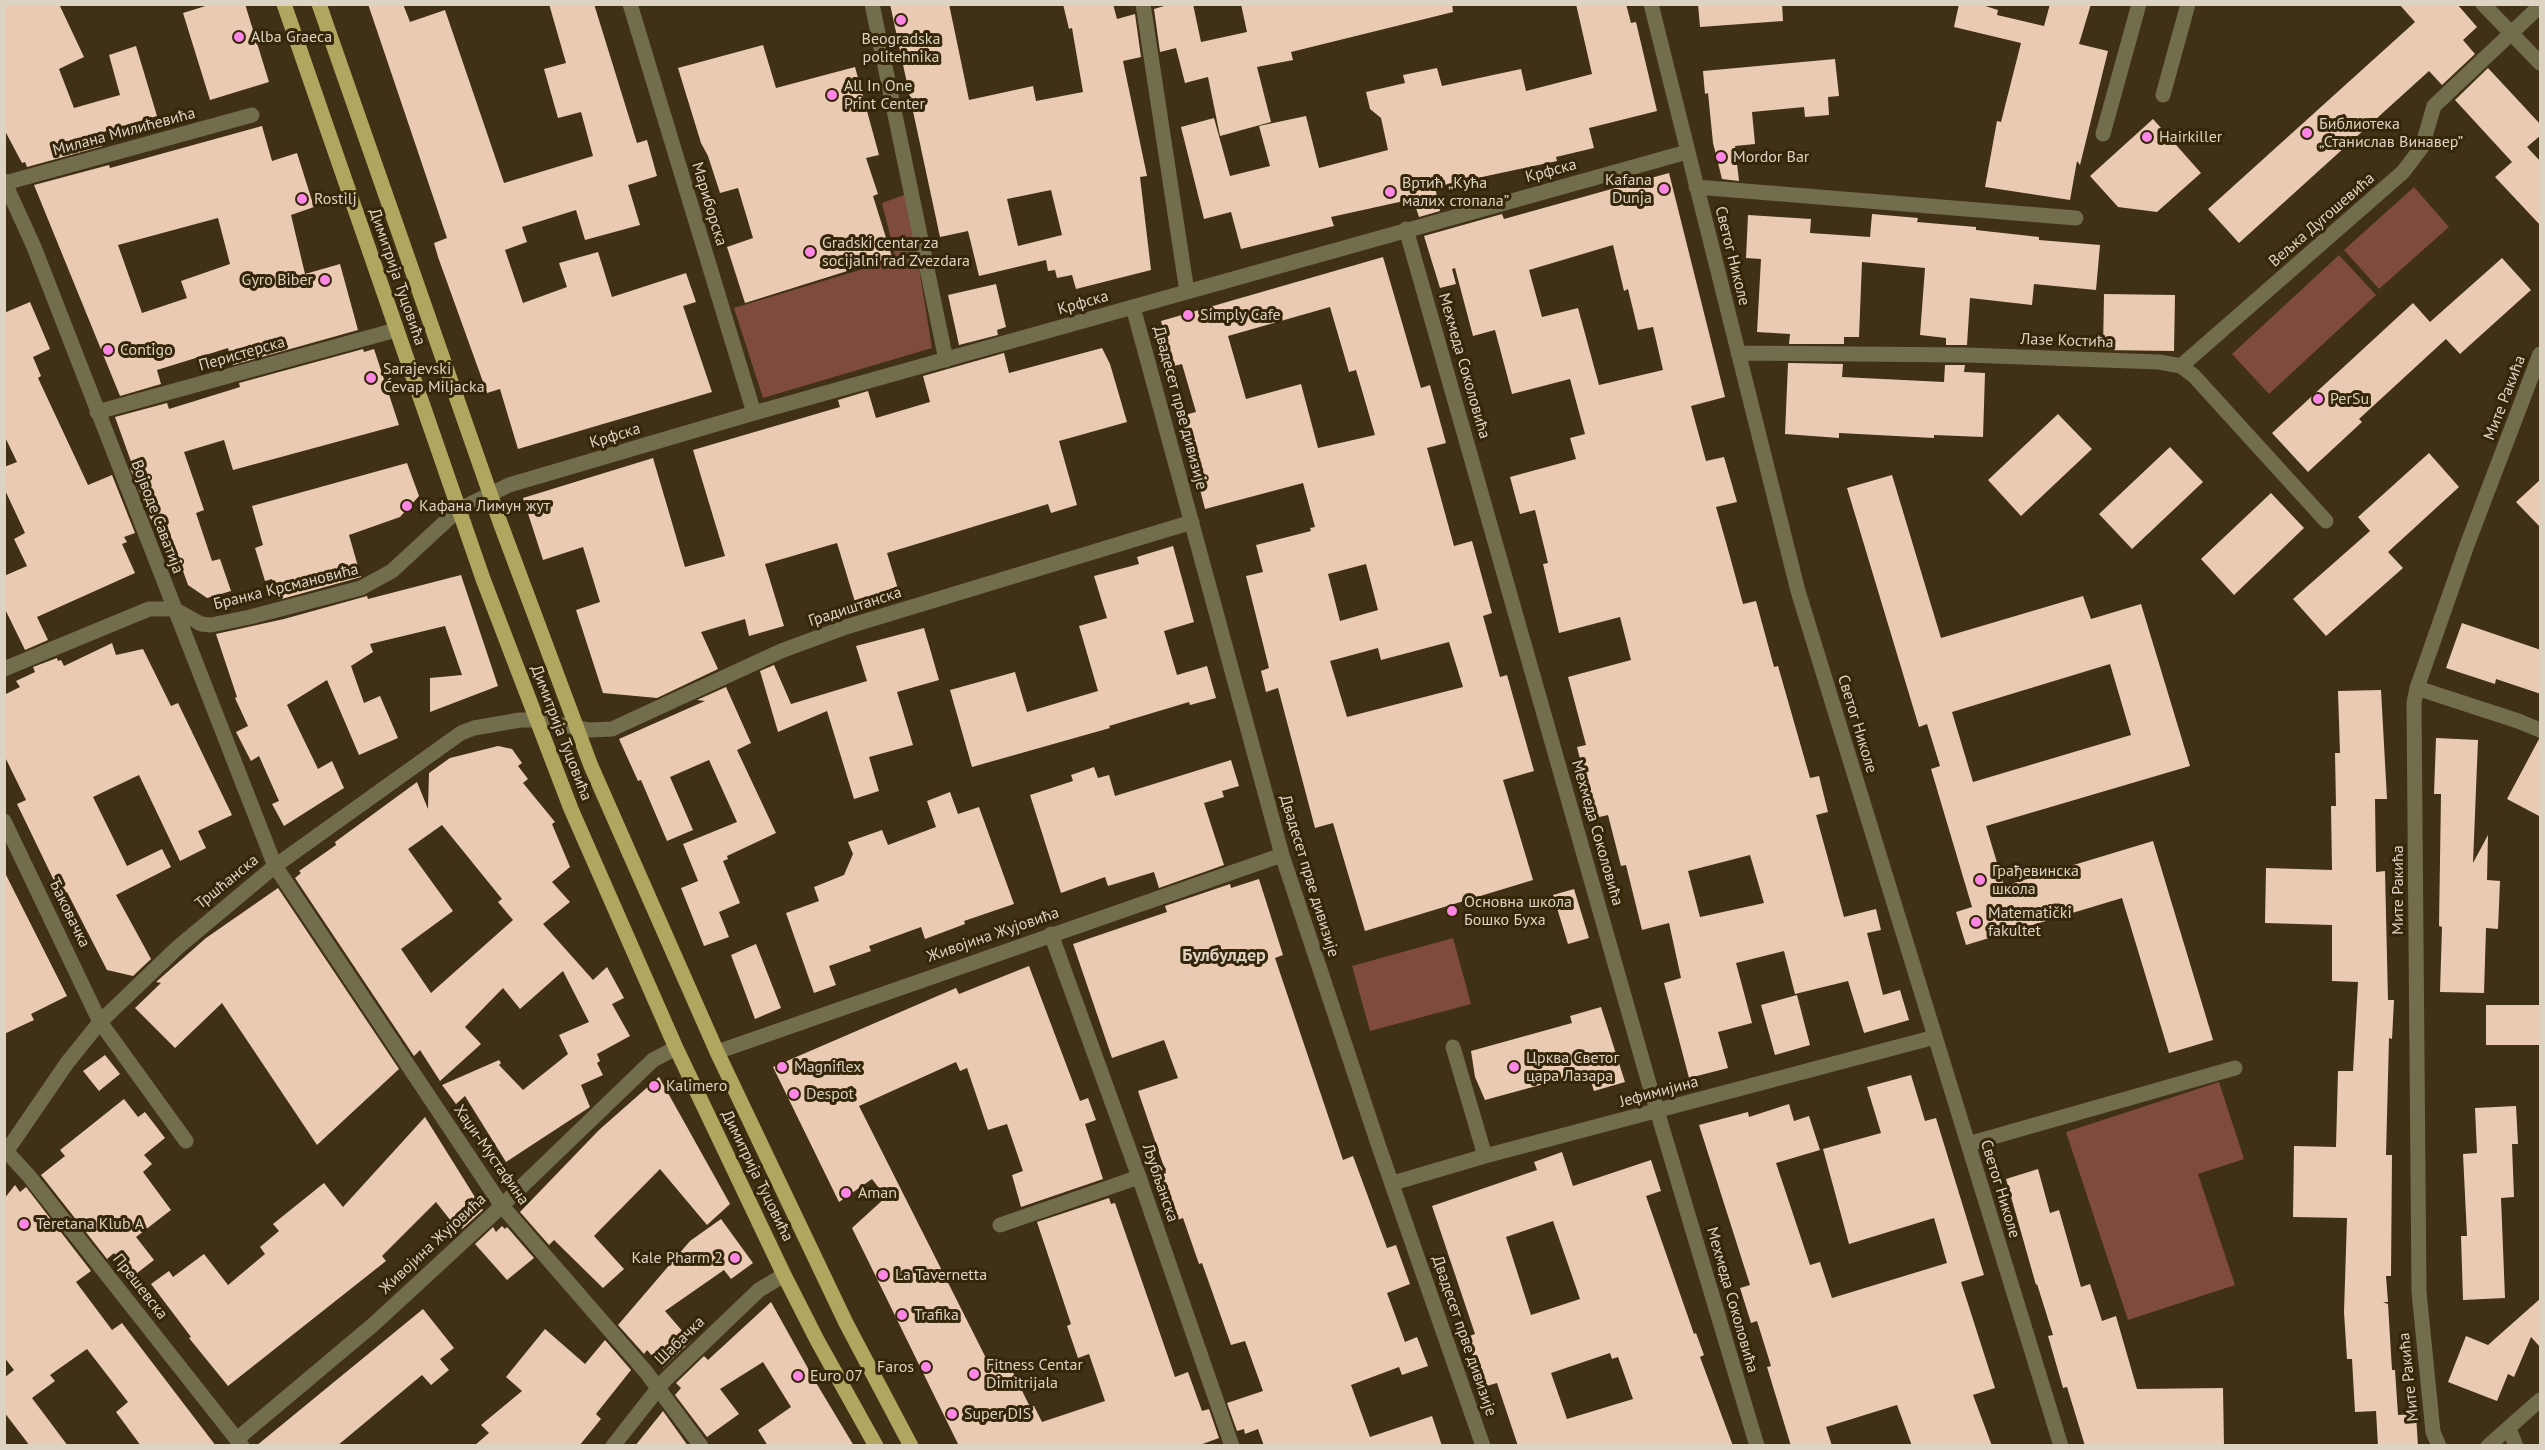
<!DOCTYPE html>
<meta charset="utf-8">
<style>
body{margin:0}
#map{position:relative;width:2545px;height:1450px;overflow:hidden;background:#403015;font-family:"PT Sans",sans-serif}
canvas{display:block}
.frame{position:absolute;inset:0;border:6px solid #dcd3c3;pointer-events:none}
</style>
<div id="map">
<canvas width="2545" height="1450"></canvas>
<div class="frame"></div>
</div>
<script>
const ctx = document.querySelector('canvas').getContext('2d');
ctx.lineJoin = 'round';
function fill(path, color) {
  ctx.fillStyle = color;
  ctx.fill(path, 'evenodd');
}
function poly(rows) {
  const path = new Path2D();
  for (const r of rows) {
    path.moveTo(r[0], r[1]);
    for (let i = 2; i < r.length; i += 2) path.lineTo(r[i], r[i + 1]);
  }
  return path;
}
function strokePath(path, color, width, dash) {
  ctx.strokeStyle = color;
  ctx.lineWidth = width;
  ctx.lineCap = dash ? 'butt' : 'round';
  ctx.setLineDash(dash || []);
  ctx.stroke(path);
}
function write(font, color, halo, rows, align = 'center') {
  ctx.font = font + ' "PT Sans",sans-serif';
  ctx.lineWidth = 6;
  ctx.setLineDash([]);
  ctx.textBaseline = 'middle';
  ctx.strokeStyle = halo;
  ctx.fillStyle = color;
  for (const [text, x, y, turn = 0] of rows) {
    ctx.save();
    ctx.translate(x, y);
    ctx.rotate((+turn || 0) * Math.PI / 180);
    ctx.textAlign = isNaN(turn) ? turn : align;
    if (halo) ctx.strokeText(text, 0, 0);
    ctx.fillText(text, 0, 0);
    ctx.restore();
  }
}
fill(poly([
 [2414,187,2449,227,2379,289,2344,250],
 [907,194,932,348,763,398,734,308,896,259,882,203],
 [2339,255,2376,295,2269,394,2232,354],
 [1453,938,1471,1004,1370,1031,1352,966],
 [2219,1082,2244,1159,2198,1174,2235,1285,2128,1320,2066,1132]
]), '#7e4b3c');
fill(poly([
 [4,4,59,4,84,57,59,69,74,108,120,95,109,55,136,46,157,116,100,133,103,146,27,167,25,162,22,163,4,129],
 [212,4,245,4,269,82,210,100,183,13],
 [368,4,403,4,410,22,445,10,504,183,593,156,581,112,558,118,544,69,566,63,549,4,594,4,637,143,647,140,657,176,628,185,640,225,585,240,576,210,522,227,527,242,505,250,523,303,567,287,559,263,598,252,612,297,686,273,696,302,683,306,712,392,518,449,500,389,487,393,438,257,434,243,447,238],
 [890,4,949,4,969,100,1033,86,1036,101,1083,92,1072,28,1069,29,1063,4,1113,4,1117,19,1135,14,1141,57,1123,61,1147,176,1140,177,1151,270,1076,289,1072,275,1057,278,1055,270,1048,271,1046,260,979,276,968,231,940,237],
 [1051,190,1062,235,1018,246,1007,199],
 [1171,4,1193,4,1201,42,1247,32,1241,4,1452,4,1453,12,1291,52,1293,60,1257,67,1271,122,1220,136,1208,77,1185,83,1176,48,1160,52,1154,9],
 [1576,4,1626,4,1631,23,1636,22,1657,111,1589,128,1594,148,1556,157,1557,161,1435,187,1440,211,1419,217,1413,199,1331,217,1334,226,1241,249,1231,212,1204,219,1181,127,1214,118,1230,176,1270,166,1259,126,1306,116,1319,168,1388,150,1381,118,1370,109,1366,92,1405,83,1403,75,1437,68,1442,86,1521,69,1526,91,1592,74],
 [1698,4,1782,4,1783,21,1700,27],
 [1959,4,1982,5,1998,10,1997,15,2044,26,2050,4,2091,4,2079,44,2108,51,2080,165,2077,161,2070,200,1985,187,1997,121,2001,122,2021,43,1954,27],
 [2399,4,2457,4,2477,27,2463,40,2475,54,2442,85,2429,71,2239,243,2208,209,2415,22],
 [763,45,776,88,855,67,879,155,866,158,878,194,873,196,892,257,745,303,727,247,753,238,738,188,720,193,708,156,701,143,678,68],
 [1835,59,1839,96,1828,97,1829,115,1805,117,1804,107,1752,112,1755,144,1735,146,1739,181,1722,179,1713,143,1708,93,1705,94,1703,71],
 [2488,68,2541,125,2541,135,2527,147,2541,162,2541,226,2495,177,2512,162,2455,100],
 [2153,119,2201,173,2157,212,2118,207,2090,176],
 [262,126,272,161,297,153,314,207,291,215,305,274,340,264,358,330,233,365,228,348,157,370,161,384,120,396,34,185,109,165,110,168],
 [218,218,230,264,181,281,187,298,142,313,118,245],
 [1669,173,1725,397,1691,406,1706,461,1724,457,1737,502,1716,507,1729,553,1743,604,1756,601,1774,667,1778,666,1810,778,1819,776,1828,812,1816,815,1844,917,1876,909,1881,930,1867,933,1883,995,1900,990,1909,1020,1864,1033,1848,981,1795,994,1784,951,1736,963,1752,1023,1718,1032,1728,1068,1689,1078,1664,983,1681,978,1669,923,1642,930,1626,865,1621,866,1608,815,1595,818,1577,747,1586,745,1568,677,1631,660,1620,617,1559,633,1543,564,1548,563,1535,510,1520,514,1510,477,1576,459,1570,438,1585,434,1570,379,1512,394,1495,330,1473,336,1455,268,1452,269,1456,284,1440,288,1424,236,1502,214,1504,219],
 [1613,245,1624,291,1628,289,1638,330,1653,327,1663,370,1599,385,1578,308,1542,317,1529,270],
 [1750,855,1764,903,1700,917,1688,871],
 [1872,214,1918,218,1917,222,1976,227,1976,230,2039,237,2039,240,2100,245,2096,290,2034,284,2032,305,1970,298,1967,345,1946,345,1946,338,1920,335,1925,268,1862,262,1859,337,1844,337,1844,344,1789,344,1790,334,1757,332,1761,259,1746,258,1748,215,1811,219,1810,233,1870,237],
 [1383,257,1421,388,1430,385,1446,443,1427,448,1454,546,1472,541,1492,613,1483,616,1500,677,1507,675,1534,771,1503,780,1533,880,1365,931,1333,823,1315,828,1278,688,1266,692,1261,671,1269,668,1246,576,1263,572,1256,545,1311,531,1310,528,1315,527,1303,483,1205,509,1181,416,1196,412,1182,364,1174,366,1161,321],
 [1330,307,1349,372,1356,370,1375,435,1318,448,1301,384,1246,399,1228,336],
 [1366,564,1378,610,1340,621,1328,574],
 [1449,642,1463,687,1347,717,1330,661,1378,648,1381,660],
 [2502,258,2531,290,2460,354,2446,339,2359,419,2362,422,2308,472,2272,433,2413,303,2430,322],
 [996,284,1006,327,997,330,998,335,959,345,948,295],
 [2104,294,2175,295,2174,351,2103,350],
 [30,302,50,349,33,357,41,376,38,378,88,485,112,475,135,533,124,537,127,542,122,544,135,573,37,617,48,640,25,650,4,607,4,576,27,566,14,539,25,533,4,488,4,467,17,462,4,435,4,313],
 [1102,348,1110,364,1127,422,1059,441,1077,505,1051,513,1048,504,887,553,898,589,855,602,837,543,765,564,784,626,749,636,745,619,701,632,718,669,657,698,603,693,576,610,600,602,583,547,543,560,523,498,653,458,685,567,725,556,693,450,840,407,838,400,868,391,876,418,930,402,923,376,1004,353,1009,373],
 [363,349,364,352,374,349,399,425,233,470,224,440,184,452,204,510,196,513,212,561,220,559,231,591,207,598,188,585,166,523,154,527,130,468,133,467,115,417,167,403,169,409,240,387,239,383],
 [1788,363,1843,364,1842,377,1944,382,1945,365,1965,365,1964,372,1985,373,1983,437,1934,435,1934,438,1839,433,1839,438,1785,434],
 [2058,414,2092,449,2021,516,1988,480],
 [2170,447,2203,482,2132,549,2099,514],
 [2429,453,2459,487,2388,552,2403,568,2326,636,2293,599,2370,531,2358,517],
 [407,463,419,496,400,517,349,535,361,577,278,600,272,579,265,581,255,548,263,545,252,506],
 [1892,475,1941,638,2083,596,2091,619,2141,604,2190,766,1986,826,2004,886,2153,841,2213,1040,2169,1053,2122,898,1966,945,1956,912,1972,907,1931,769,1940,766,1927,724,1919,727,1847,488],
 [2110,664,2131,735,1973,782,1952,712],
 [2541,479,2541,528,2516,502],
 [2271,493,2304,528,2234,595,2201,559],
 [1173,546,1194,622,1164,631,1177,675,1207,666,1216,698,1190,705,1189,702,1109,726,1110,728,972,767,950,690,1015,672,1027,712,1098,691,1079,626,1107,618,1094,576,1139,564,1137,557],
 [461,575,498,686,430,712,430,678,462,675,445,626,370,644,373,652,351,666,364,703,380,696,398,738,359,755,327,680,287,705,318,769,332,761,344,788,284,826,272,804,279,801,259,756,251,761,236,732,248,726,235,698,237,697,216,634,284,619,367,596,368,599],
 [2462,623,2541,650,2541,694,2496,679,2495,684,2446,668],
 [924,628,939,680,897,692,913,745,869,757,879,791,854,799,827,711,778,732,760,671,774,665,791,704,867,681,856,646],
 [112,643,116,655,143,649,171,706,178,703,232,815,198,831,206,848,180,861,139,775,93,797,127,866,162,849,171,867,116,895,151,959,133,976,107,970,67,892,61,895,17,804,26,800,4,755,4,695,20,687,16,681,35,672,33,667,57,658,58,661,61,660,64,666],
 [726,687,751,743,737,750,776,833,727,856,728,859,723,861,740,903,719,912,729,937,704,946,681,888,698,881,683,844,737,822,709,760,670,777,693,830,667,841,641,780,638,781,619,739,705,701,697,700],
 [2381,690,2387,799,2375,799,2376,872,2385,871,2388,1000,2394,1000,2392,1039,2389,1038,2386,1155,2392,1155,2391,1276,2386,1276,2388,1302,2383,1302,2388,1304,2392,1370,2395,1370,2398,1415,2416,1414,2418,1446,2378,1446,2376,1411,2355,1412,2352,1359,2347,1359,2344,1312,2347,1218,2293,1217,2294,1146,2336,1147,2338,1071,2353,1071,2358,982,2332,981,2332,925,2265,923,2266,868,2332,870,2331,806,2336,806,2335,753,2340,753,2338,691],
 [2436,738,2478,740,2473,863,2488,835,2487,880,2500,881,2498,929,2486,928,2484,993,2440,992,2442,927,2439,926,2441,794,2434,794],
 [2539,739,2541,740,2541,817,2507,799],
 [498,746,512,749,522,763,518,766,528,779,523,783,555,822,552,824,570,867,552,882,570,902,543,924,593,980,607,967,624,998,612,1004,630,1036,597,1054,600,1061,597,1063,603,1075,581,1085,590,1107,506,1162,465,1096,456,1104,442,1085,499,1060,501,1063,499,1065,523,1090,568,1054,559,1035,589,1022,563,971,520,1009,503,988,465,1027,481,1044,440,1081,420,1050,414,1056,295,878,301,873,299,871,336,845,335,842,417,782,428,809,429,773,450,758],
 [442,825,502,899,498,902,513,920,431,993,401,949,453,911,408,849],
 [1231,760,1239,786,1222,791,1224,797,1204,803,1224,865,1159,888,1154,872,1108,886,1105,877,1061,893,1030,795,1073,781,1071,775,1094,767,1098,778,1109,775,1115,796],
 [950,792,958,814,979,807,1014,904,964,921,965,924,925,939,921,927,869,946,871,951,829,966,836,985,814,993,786,913,819,901,814,887,844,875,853,854,848,842,882,830,888,845,936,827,927,801],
 [4,871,67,996,31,1014,34,1020,4,1034],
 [1259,879,1283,955,1275,958,1343,1160,1353,1156,1387,1248,1396,1245,1410,1284,1387,1293,1405,1342,1417,1337,1428,1366,1402,1375,1399,1367,1351,1385,1370,1437,1432,1416,1442,1446,1264,1446,1258,1429,1245,1434,1244,1429,1237,1431,1227,1403,1263,1391,1245,1341,1231,1345,1202,1263,1199,1264,1183,1218,1168,1223,1153,1178,1166,1173,1138,1091,1178,1078,1164,1040,1112,1058,1073,944,1167,912,1165,906,1230,884,1231,888],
 [278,888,399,1069,317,1145,222,1003,175,1048,135,1008,161,983,156,982,206,938],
 [1574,889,1589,938,1568,944,1553,895],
 [756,944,781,1008,755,1019,731,955],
 [1029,966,1080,1101,1088,1098,1096,1120,1085,1124,1103,1179,1021,1207,1012,1175,1023,1171,1007,1124,988,1130,967,1068,960,1071,956,1062,859,1106,991,1368,1007,1360,1030,1407,1034,1406,1042,1422,1105,1401,1089,1354,1078,1358,1067,1326,1071,1324,1037,1222,1109,1198,1111,1204,1115,1203,1175,1377,1188,1372,1202,1411,1209,1409,1219,1438,1197,1446,959,1446,852,1228,886,1197,872,1179,839,1202,773,1067,956,988,959,994],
 [1797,995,1810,1045,1775,1055,1761,1005],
 [2486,1005,2541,1005,2541,1045,2486,1045],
 [1601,1007,1625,1082,1594,1091,1588,1072,1485,1100,1475,1077,1471,1051,1572,1023,1570,1016],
 [105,1055,120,1074,99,1091,83,1071],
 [1911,1075,1925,1121,1936,1118,1984,1275,1961,1282,1995,1388,1973,1395,1992,1446,1912,1446,1897,1405,1826,1427,1832,1446,1791,1446,1767,1367,1771,1366,1757,1321,1751,1323,1740,1288,1750,1285,1699,1125,1748,1112,1749,1117,1789,1104,1794,1121,1809,1116,1820,1150,1776,1163,1810,1265,1820,1262,1832,1298,1947,1263,1934,1218,1849,1244,1823,1149,1881,1133,1867,1087],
 [659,1077,730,1204,707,1225,660,1169,594,1236,624,1269,603,1288,554,1240,549,1245,520,1212,599,1130],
 [124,1099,138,1117,145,1112,165,1138,144,1155,152,1164,143,1172,171,1210,136,1237,154,1260,132,1277,114,1253,107,1259,41,1175,65,1156,60,1150],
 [2516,1106,2518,1144,2512,1144,2514,1197,2501,1198,2505,1298,2463,1300,2461,1236,2467,1236,2463,1154,2477,1153,2475,1108],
 [425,1117,483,1210,462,1229,453,1219,451,1221,436,1202,382,1256,386,1261,228,1386,189,1338,191,1337,151,1284,169,1271,173,1277,204,1254,228,1285,265,1254,260,1247,279,1231,273,1224,324,1183,343,1207],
 [1562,1152,1573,1186,1651,1160,1661,1191,1646,1196,1694,1334,1696,1333,1704,1355,1700,1357,1733,1446,1518,1446,1497,1383,1483,1387,1467,1337,1475,1334,1432,1206,1537,1170,1534,1162],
 [1553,1221,1580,1299,1531,1315,1506,1237],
 [1610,1353,1612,1359,1618,1357,1633,1399,1567,1419,1551,1373],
 [2038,1169,2050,1213,2059,1210,2081,1287,2090,1284,2102,1321,2116,1316,2137,1389,2223,1388,2224,1446,2085,1446,2067,1387,2063,1388,2048,1336,2053,1335,2037,1284,2036,1285,2006,1179],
 [15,1185,20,1192,26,1187,91,1271,76,1282,112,1330,122,1323,216,1446,141,1446,116,1412,128,1402,87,1349,50,1375,55,1381,32,1398,68,1446,30,1446,4,1412,4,1378,14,1370,4,1357,4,1199],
 [721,1219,753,1263,731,1279,724,1270,665,1311,691,1341,663,1368,647,1350,644,1354,618,1325,690,1241],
 [502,1226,505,1229,507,1227,534,1258,507,1280,475,1244,493,1227,496,1232],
 [2541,1298,2541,1348,2531,1337,2514,1377,2508,1374,2497,1401,2448,1382,2466,1336,2488,1345],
 [771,1302,815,1381,854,1446,768,1446,758,1430,791,1407,763,1362,720,1389,739,1414,707,1437,675,1395,681,1388,676,1383,704,1356,708,1360],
 [423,1309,454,1348,440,1359,449,1370,431,1385,422,1375,337,1446,256,1446],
 [545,1329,585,1364,605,1340,631,1370,596,1414,601,1419,579,1446,474,1446,489,1433,481,1425,522,1391,506,1377],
 [663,1411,688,1446,635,1446]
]), '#eacab3');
strokePath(poly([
 [630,4,754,413],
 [872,4,946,360],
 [1143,4,1187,292],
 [1651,4,1798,591,2061,1446],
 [2483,4,2540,63],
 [2163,95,2188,4],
 [2103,134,2139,4],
 [4,181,34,247,275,866,502,1206,646,1372,701,1446],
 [5,183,252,115],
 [1696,187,2076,218],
 [1406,229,1650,1087,1757,1446],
 [1133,307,1282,855,1379,1147,1483,1446],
 [1738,353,1966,355,2159,362,2181,366,2194,376,2326,521],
 [2181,366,2403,172,2422,147,2434,106,2540,6],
 [97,412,396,330],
 [4,669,149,609,174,609,201,624,211,625,250,617,361,588,392,571,458,510,509,485,754,413,1687,152],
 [2417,688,2518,721,2540,730],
 [4,821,100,1022,186,1141],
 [1051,934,1139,1177,1232,1446],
 [1453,1047,1485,1156],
 [717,1052,1282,855],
 [1968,1144,2235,1068],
 [7,1152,29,1176,242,1446],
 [4,1155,67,1063,100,1022,177,948,275,866,461,733,474,728,520,720,536,720,590,730,612,729,781,651,846,627,1192,522],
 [1393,1183,1485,1156,1935,1037],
 [1000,1225,1139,1177],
 [2509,1429,2516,1446],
 [237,1439,374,1324,491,1216,653,1060,676,1048],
 [613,1446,664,1381,759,1290,784,1275],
 [2439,1446,2433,1432,2419,1292,2414,703,2417,688,2467,545,2540,354],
 [2488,1446,2540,1400]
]), '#726d4c', 15);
strokePath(poly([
 [284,4,483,579,571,809,676,1048,784,1275,817,1340,876,1446],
 [319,4,501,525,591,766,717,1052,846,1323,911,1446]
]), '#b1a65f', 15);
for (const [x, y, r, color] of [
 [901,20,6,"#fc86e4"],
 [239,37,6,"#fc86e4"],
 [832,95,6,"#fc86e4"],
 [2307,133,6,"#fc86e4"],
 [2147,137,6,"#fc86e4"],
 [1721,157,6,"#fc86e4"],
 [1664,189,6,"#fc86e4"],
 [1390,192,6,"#fc86e4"],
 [302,199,6,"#fc86e4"],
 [810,252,6,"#fc86e4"],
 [325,280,6,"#fc86e4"],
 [1188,315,6,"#fc86e4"],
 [108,350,6,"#fc86e4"],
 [371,378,6,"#fc86e4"],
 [2318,399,6,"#fc86e4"],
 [407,506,6,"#fc86e4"],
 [1980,880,6,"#fc86e4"],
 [1452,911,6,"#fc86e4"],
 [1976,922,6,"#fc86e4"],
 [782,1067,6,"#fc86e4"],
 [1514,1067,6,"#fc86e4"],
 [654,1086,6,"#fc86e4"],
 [794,1094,6,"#fc86e4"],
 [846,1193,6,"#fc86e4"],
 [24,1224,6,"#fc86e4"],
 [735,1258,6,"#fc86e4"],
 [883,1275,6,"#fc86e4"],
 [902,1315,6,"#fc86e4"],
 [926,1367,6,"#fc86e4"],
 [974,1374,6,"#fc86e4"],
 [798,1376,6,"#fc86e4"],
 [952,1414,6,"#fc86e4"]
]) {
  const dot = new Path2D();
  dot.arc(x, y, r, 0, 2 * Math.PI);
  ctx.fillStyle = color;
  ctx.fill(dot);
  strokePath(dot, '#35260a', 2);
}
write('16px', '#dcd3c3', '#35260a', [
 ["Alba Graeca",251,37],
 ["Beogradska",901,39,"center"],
 ["politehnika",901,57,"center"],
 ["All In One",844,86],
 ["Print Center",844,104],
 ["Библиотека",2319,124],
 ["„Станислав Винавер”",2319,142],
 ["Hairkiller",2159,137],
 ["Mordor Bar",1733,157],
 ["Kafana",1652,180,"right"],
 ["Dunja",1652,198,"right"],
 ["Вртић „Кућа",1402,183],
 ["малих стопала”",1402,201],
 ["Rostilj",314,199],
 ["Gradski centar za",822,243],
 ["socijalni rad Zvezdara",822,261],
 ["Gyro Biber",313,280,"right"],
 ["Simply Cafe",1200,315],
 ["Contigo",120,350],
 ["Sarajevski",383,369],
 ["Ćevap Miljacka",383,387],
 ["PerSu",2330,399],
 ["Кафана Лимун жут",419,506],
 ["Грађевинска",1992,871],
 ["школа",1992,889],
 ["Основна школа",1464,902],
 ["Бошко Буха",1464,920],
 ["Matematički",1988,913],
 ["fakultet",1988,931],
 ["Црква Светог",1526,1058],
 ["цара Лазара",1526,1076],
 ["Magniflex",794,1067],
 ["Kalimero",666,1086],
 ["Despot",806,1094],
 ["Aman",858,1193],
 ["Teretana Klub A",36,1224],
 ["Kale Pharm 2",723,1258,"right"],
 ["La Tavernetta",895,1275],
 ["Trafika",914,1315],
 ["Fitness Centar",986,1365],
 ["Dimitrijala",986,1383],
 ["Faros",914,1367,"right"],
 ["Euro 07",810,1376],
 ["Super DIS",964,1414]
], 'left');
write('16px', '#dcd3c3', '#35260a', [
 ["Милана Милићевића",124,132,-15],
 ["Крфска",1551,171,-15],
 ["Мариборска",709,204,73],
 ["Вељка Дугошевића",2322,220,-41],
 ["Светог Николе",1732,256,76],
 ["Димитрија Туцовића",397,277,71],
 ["Крфска",1083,303,-16],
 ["Лазе Костића",2067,341,2],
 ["Перистерска",242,354,-16],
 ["Мехмеда Соколовића",1464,366,74],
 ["Мите Ракића",2505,398,-69],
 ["Двадесет прве дивизије",1180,408,75],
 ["Крфска",615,436,-17],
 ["Војводе Саватија",157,517,69],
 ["Бранка Крсмановића",286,587,-14],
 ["Градиштанска",855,607,-18],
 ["Светог Николе",1857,724,73],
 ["Димитрија Туцовића",561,733,69],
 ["Мехмеда Соколовића",1597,833,74],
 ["Двадесет прве дивизије",1309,876,73],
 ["Тршћанска",227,882,-39],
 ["Мите Ракића",2398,890,-90],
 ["Ђаковачка",69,913,64],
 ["Живојина Жујовића",993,935,-19],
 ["Јефимијина",1659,1092,-15],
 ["Хаџи-Мустафина",491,1155,55],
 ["Димитрија Туцовића",757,1176,64],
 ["Љубљанска",1160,1183,71],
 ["Светог Николе",2000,1189,73],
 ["Живојина Жујовића",433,1244,-43],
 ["Прешевска",140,1287,52],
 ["Мехмеда Соколовића",1732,1300,74],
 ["Двадесет прве дивизије",1464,1336,71],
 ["Шабачка",680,1341,-44],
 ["Мите Ракића",2409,1377,-96]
]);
write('bold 18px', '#dcd3c3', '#35260a', [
 ["Булбулдер",1224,956]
]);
</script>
